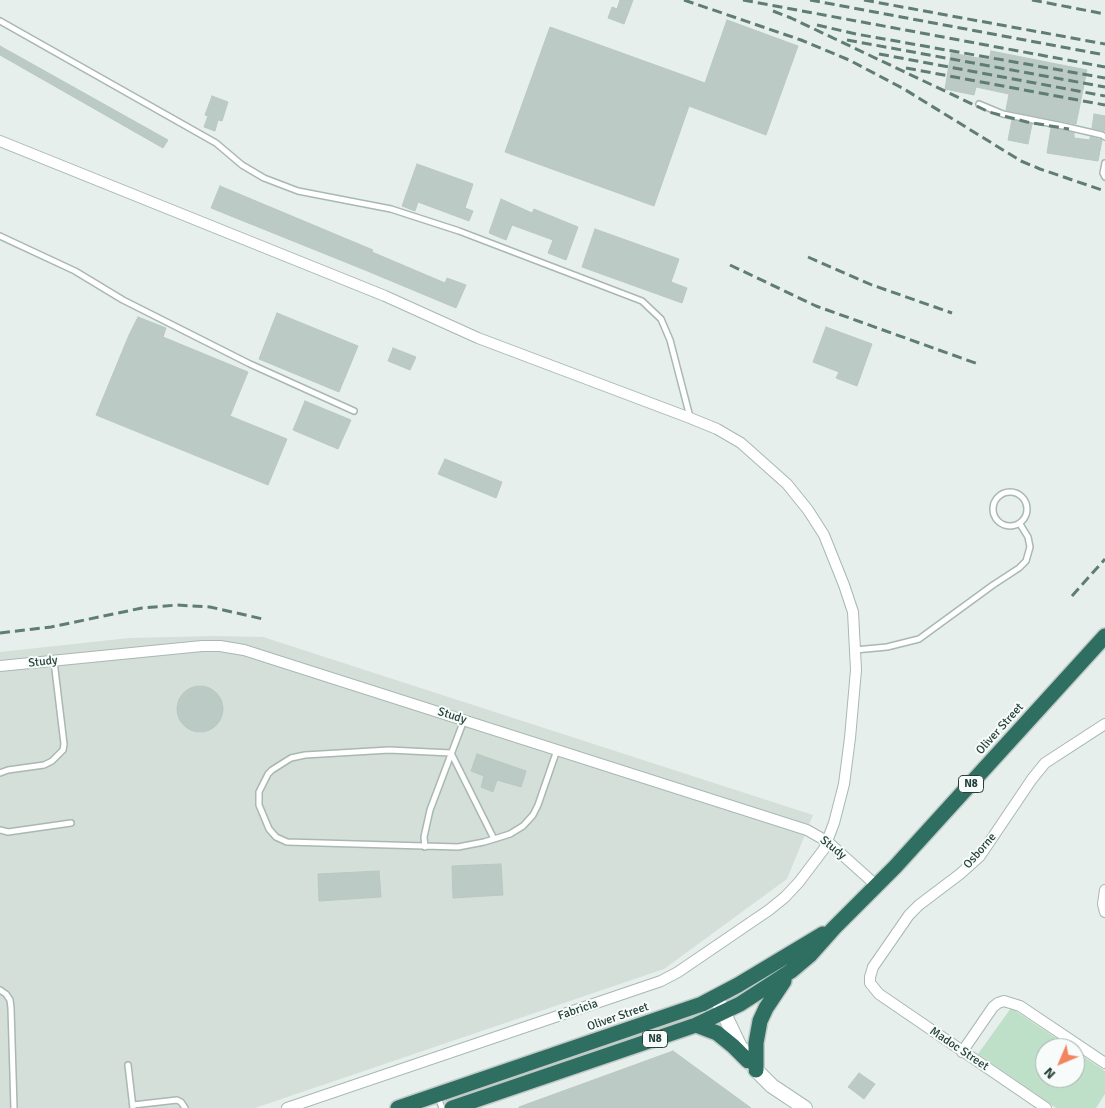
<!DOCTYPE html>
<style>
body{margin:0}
#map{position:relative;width:1105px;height:1108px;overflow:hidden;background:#e6efeb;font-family:Signika,sans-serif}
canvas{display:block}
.north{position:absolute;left:1035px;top:1038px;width:50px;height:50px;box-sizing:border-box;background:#f7fbf9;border:1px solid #a3b1ad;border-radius:50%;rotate:225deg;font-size:14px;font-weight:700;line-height:20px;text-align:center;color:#24423a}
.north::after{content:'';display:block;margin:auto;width:18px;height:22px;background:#f4845f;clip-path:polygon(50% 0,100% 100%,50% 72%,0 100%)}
</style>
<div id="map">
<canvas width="1105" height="1108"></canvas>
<div class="north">N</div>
</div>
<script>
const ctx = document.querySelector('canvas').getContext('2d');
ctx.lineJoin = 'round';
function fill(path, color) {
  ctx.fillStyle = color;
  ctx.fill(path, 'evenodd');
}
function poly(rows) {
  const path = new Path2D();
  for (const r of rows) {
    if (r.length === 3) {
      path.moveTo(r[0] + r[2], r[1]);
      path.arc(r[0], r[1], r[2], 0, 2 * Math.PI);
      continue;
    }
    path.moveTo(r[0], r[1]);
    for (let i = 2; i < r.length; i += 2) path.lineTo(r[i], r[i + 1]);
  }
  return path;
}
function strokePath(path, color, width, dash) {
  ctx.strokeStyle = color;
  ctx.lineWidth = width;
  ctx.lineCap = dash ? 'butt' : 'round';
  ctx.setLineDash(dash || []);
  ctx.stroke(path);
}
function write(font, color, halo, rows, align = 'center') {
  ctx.font = font + ' Signika,sans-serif';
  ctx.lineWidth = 4;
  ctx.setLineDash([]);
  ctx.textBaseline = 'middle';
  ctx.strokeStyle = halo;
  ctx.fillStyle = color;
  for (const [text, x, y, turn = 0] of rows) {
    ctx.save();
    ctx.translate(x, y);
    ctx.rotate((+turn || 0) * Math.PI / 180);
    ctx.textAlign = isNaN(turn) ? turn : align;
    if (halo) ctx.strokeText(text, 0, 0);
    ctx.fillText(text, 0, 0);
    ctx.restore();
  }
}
fill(poly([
 [214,636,263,637,813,815,787,879,664,969,255,1108,0,1108,0,652,129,638]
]), '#d4dfda');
fill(poly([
 [1011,1008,1071,1048,1045,1048,1045,1078,1075,1078,1075,1051,1105,1071,1105,1094,1096,1108,1056,1108,978,1054]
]), '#bfe0c8');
const building = poly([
 [620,0,633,0,624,24,608,18,612,7,617,9,620,0],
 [727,20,798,46,766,135,689,106,654,206,505,152,550,27,705,83,727,20],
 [0,46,168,140,163,148,0,55,0,46],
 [991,51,1087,70,1076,124,1006,110,1009,94,976,87,974,95,945,89,951,53,989,60,991,51],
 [212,96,228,102,222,121,218,120,215,131,204,127,208,116,205,115,212,96],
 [1094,114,1105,116,1105,131,1092,128,1094,114],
 [1012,120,1032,124,1028,144,1008,140,1012,120],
 [1051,128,1074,133,1074,138,1090,140,1090,137,1102,140,1098,161,1047,153,1051,128],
 [417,164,473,184,465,208,473,211,469,221,418,202,415,211,402,206,417,164],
 [220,186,373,250,372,252,445,283,447,278,466,285,456,308,365,270,211,208,220,186],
 [501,199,532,213,534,209,578,227,566,260,548,253,553,240,512,225,506,240,489,233,501,199],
 [595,229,679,259,671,282,687,288,682,303,582,267,595,229],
 [277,313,358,346,339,392,259,359,277,313],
 [138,317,166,328,163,337,248,372,230,416,287,439,268,485,96,415,129,335,138,317],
 [826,327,872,344,857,386,836,378,839,372,813,362,826,327],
 [393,348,416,357,410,370,388,361,393,348],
 [305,401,351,420,338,449,293,430,305,401],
 [445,459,502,482,496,498,438,474,445,459],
 [200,709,23],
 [477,754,526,771,521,787,497,780,493,792,481,787,484,776,471,771,477,754],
 [501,864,503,895,453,898,452,866,501,864],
 [379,871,381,897,319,901,318,874,379,871],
 [673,1051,751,1108,519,1108,519,1107,673,1051],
 [859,1073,875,1084,864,1099,848,1087,859,1073]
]);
fill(building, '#bbcac4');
strokePath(building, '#b8c9c2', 1);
const lane = poly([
 [0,21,216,143,242,165,264,178,298,191,391,209,459,231,642,301,661,319,670,340,690,417],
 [979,104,1003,114,1063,126,1102,135,1105,137],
 [1105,163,1103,173,1105,177],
 [0,236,75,271,123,300,250,364,354,411],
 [1010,509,17],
 [855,650,887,647,919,639,993,585,1019,568,1026,561,1030,547,1028,537,1020,524],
 [0,773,8,770,44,765,52,761,63,750,64,744,54,661],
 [0,830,8,832,71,823],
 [494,839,451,753,389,750,305,755,291,758,272,770,268,774,259,792,259,805,269,829,276,837,287,842,458,847,484,842,494,839,510,834,523,826,533,815,538,805,557,750],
 [425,847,424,837,430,810,464,720],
 [0,990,6,994,10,1000,11,1008,14,1108],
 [128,1065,133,1108],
 [438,1097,442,1108],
 [133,1105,177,1100,181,1102,185,1108]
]);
const street = poly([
 [0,141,385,296,478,338,690,418,717,429,741,443,787,484,808,510,824,535,844,585,853,612,856,670,850,738,844,784,834,823,824,849,799,882,785,897,769,910,678,972,661,981,287,1108],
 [0,666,202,646,220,646,244,650,807,830,828,842,877,886],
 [1105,890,1103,904,1105,912],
 [962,1052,993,1007,998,1003,1004,1001,1020,1006,1105,1063],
 [1046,1108,879,994,870,983,870,977,873,967,909,915,919,905,960,874,980,856,1032,779,1045,763,1105,724]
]);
const secondary = poly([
 [716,997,739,1045,756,1070,772,1086,805,1108]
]);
const highway = poly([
 [696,1025,717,1033,733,1046,748,1061],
 [756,1070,756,1043,760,1021,766,1008,784,981],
 [398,1108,702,1004,738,985,823,934],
 [452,1108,696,1025,740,1004,791,971,810,955,834,928,895,867,1105,636]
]);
strokePath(lane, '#a8b8b2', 8);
strokePath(street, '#a8b8b2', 12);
strokePath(secondary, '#a4bbb3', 16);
strokePath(highway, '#c2cac8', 18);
strokePath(lane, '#fff', 5);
strokePath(street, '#fff', 10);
strokePath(secondary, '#fff', 14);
strokePath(highway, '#2f6f62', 15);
strokePath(poly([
 [684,0,801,40,849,60,904,89,1021,161,1040,169,1105,191],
 [743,0,1105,67],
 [810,0,1105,55],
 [864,0,1105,44],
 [1032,0,1105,14],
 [773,11,791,18,989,112,1027,122,1069,129],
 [817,25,856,34,1105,78],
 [847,40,1105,87],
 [879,54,1105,96],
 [906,68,1105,105],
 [808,257,872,285,952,313],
 [730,265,816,306,978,364],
 [1072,596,1105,559],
 [0,633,51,627,142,608,177,605,210,607,263,619]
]), '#5f7d75', 3, [10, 5]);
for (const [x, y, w] of [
 [971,784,25],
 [655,1039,25]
]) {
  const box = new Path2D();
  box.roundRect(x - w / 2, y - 8.5, w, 17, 4);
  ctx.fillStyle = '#f7fbf9';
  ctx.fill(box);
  strokePath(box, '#24423a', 1);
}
write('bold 11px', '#24423a', null, [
 ["N8",971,784],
 ["N8",655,1039]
]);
write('12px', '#24423a', '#f7fbf9', [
 ["Study",43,662,-6],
 ["Study",452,716,18],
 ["Oliver Street",1000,729,-48],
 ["Study",833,848,39],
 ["Osborne",980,851,-49],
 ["Fabricia",578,1010,-19],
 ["Oliver Street",618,1017,-19],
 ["Madoc Street",959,1049,34]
]);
</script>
